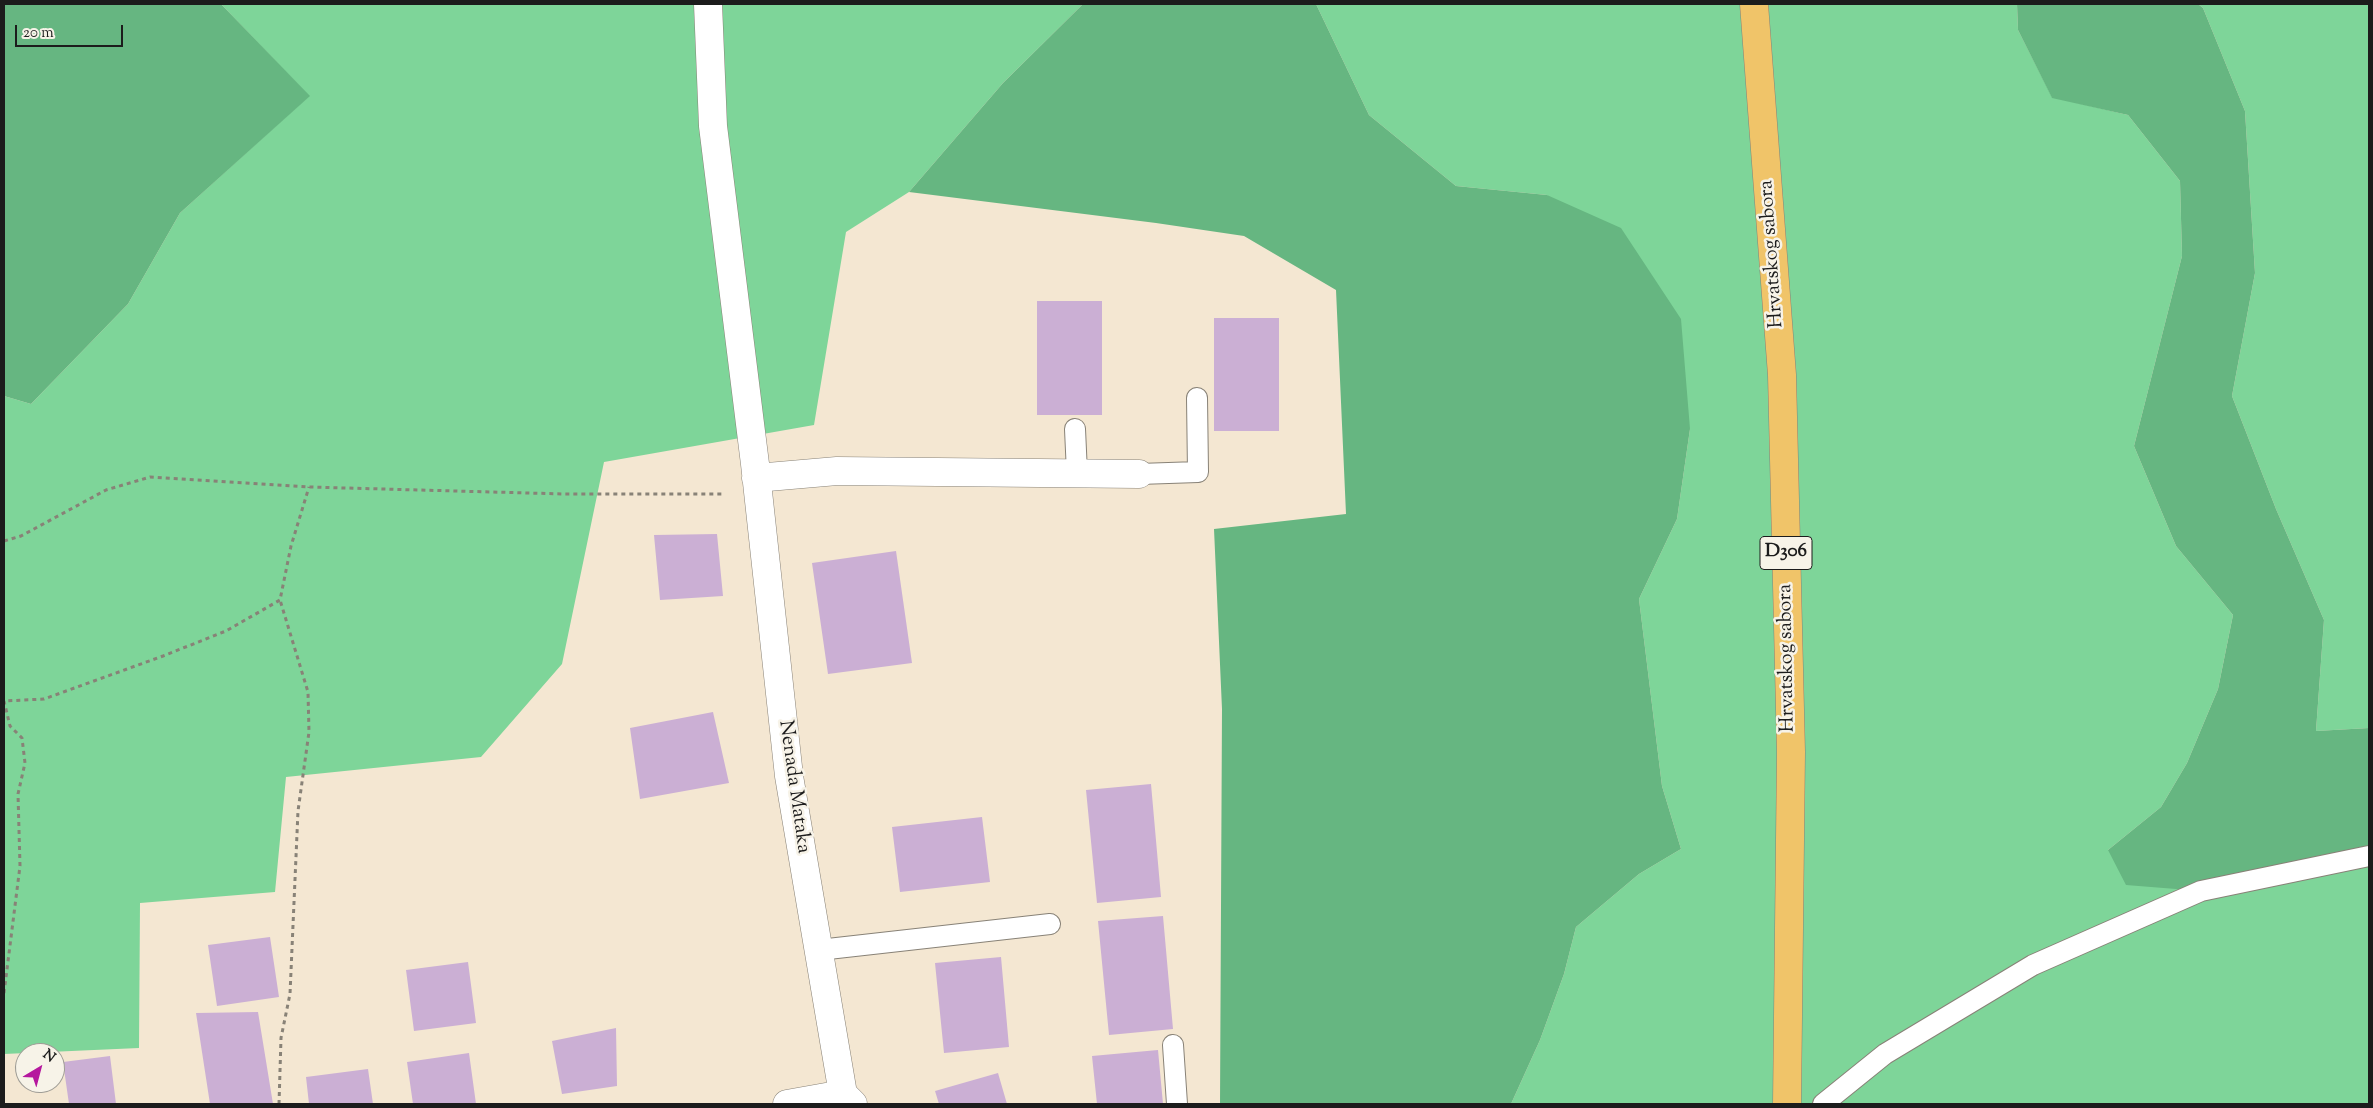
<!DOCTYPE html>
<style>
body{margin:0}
#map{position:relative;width:2373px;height:1108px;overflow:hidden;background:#f4e7d2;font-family:"Sorts Mill Goudy",serif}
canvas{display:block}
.frame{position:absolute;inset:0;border:5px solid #1c1c1c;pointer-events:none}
.north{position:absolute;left:15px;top:1043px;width:50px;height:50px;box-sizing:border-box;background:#f7f3e8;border:1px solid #9f9d96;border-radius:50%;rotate:37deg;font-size:14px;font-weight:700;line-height:20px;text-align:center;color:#1c1c1c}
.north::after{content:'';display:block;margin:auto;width:18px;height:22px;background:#b5179e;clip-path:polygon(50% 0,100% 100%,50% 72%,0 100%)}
.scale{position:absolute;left:15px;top:25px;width:108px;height:22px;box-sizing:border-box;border:2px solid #1c1c1c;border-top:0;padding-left:6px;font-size:15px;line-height:18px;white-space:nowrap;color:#1c1c1c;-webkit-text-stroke:4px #f7f3e8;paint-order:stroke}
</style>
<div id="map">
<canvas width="2373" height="1108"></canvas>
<div class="frame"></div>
<div class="north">N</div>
<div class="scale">20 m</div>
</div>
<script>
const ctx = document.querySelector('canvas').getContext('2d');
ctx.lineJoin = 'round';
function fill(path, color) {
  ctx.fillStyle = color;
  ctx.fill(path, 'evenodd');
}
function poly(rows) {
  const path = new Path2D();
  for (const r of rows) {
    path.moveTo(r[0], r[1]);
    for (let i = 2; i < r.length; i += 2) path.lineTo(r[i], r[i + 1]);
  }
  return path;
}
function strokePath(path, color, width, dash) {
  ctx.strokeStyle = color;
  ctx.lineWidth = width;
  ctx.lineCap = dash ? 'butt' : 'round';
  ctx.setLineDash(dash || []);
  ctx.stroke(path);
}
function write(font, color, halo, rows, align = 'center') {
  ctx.font = font + ' "Sorts Mill Goudy",serif';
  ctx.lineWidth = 5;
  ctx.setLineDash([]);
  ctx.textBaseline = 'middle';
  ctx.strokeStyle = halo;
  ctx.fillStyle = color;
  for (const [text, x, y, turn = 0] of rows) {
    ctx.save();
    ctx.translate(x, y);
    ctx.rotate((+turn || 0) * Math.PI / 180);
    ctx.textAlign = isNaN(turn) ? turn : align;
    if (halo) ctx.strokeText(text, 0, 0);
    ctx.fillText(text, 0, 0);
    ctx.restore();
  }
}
fill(poly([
 [221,4,1083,4,1003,83,909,192,846,232,814,425,604,462,562,664,481,757,286,777,275,892,140,903,139,1048,4,1054,4,396,31,404,128,304,180,213,309,96],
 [1316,4,2017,4,2018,30,2052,97,2128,115,2180,181,2182,256,2134,446,2176,546,2233,615,2218,689,2187,763,2161,807,2108,850,2369,856,2369,1104,1511,1104,1540,1040,1564,974,1576,927,1639,874,1681,849,1662,786,1639,599,1677,519,1690,429,1547,195,1456,186,1369,115],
 [2198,4,2369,4,2369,728,2316,731,2324,620,2276,509,2232,396,2255,273,2245,111,2203,8]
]), '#7ed599');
fill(poly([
 [4,4,221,4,310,96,180,213,128,304,31,404,4,396],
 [1083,4,1316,4,1369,115,1456,186,1547,195,1621,228,1681,319,1690,429,1677,519,1639,599,1662,786,1681,849,1639,874,1576,927,1564,974,1540,1040,1511,1104,1220,1104,1222,709,1214,529,1346,514,1336,290,1244,236,1156,223,909,192,1003,83],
 [2017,4,2198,4,2203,8,2245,111,2255,273,2232,396,2276,509,2324,620,2316,731,2369,728,2369,856,2201,891,2126,885,2108,850,2161,807,2187,763,2218,689,2233,615,2176,546,2134,446,2182,256,2180,181,2128,115,2052,98,2018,30]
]), '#66b681');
fill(poly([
 [1037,301,1102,301,1102,415,1037,415],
 [1214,318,1279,318,1279,431,1214,431],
 [717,534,723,596,660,600,654,535],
 [896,551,912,663,828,674,812,563],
 [713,712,729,783,640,799,630,728],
 [1151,784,1161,897,1097,903,1086,790],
 [982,817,990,882,900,892,892,827],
 [1163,916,1173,1029,1109,1035,1098,921],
 [270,937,279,997,217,1006,208,945],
 [1001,957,1009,1047,944,1053,935,963],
 [468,962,476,1023,414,1031,406,970],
 [258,1012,273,1104,210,1104,196,1013],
 [616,1028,617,1086,562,1094,552,1041],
 [1158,1050,1163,1104,1097,1104,1092,1056],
 [469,1053,476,1104,413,1104,407,1062],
 [110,1056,116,1104,69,1104,63,1062],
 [368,1069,373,1104,309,1104,306,1077],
 [998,1073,1007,1104,939,1104,935,1091]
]), '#cbafd4');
const lane = poly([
 [1075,429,1077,473],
 [1139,474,1198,472,1197,398],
 [819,950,1050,924],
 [1173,1045,1177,1104],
 [1823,1104,1885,1054,2033,965,2201,891,2369,856]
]);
const street = poly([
 [708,4,713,126,755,464,789,776,843,1094,853,1104],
 [756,478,837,471,1139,474],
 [787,1104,843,1094]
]);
const primary = poly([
 [1754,4,1782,375,1791,752,1787,1104]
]);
strokePath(lane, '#888277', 22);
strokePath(street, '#888277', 29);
strokePath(primary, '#888277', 29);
strokePath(poly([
 [4,541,21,536,106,490,150,477,309,487,565,494,725,494],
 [4,993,20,866,18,794,25,763,22,738,10,726,4,701,44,699,163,656,226,631,280,600,291,546,309,487],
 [279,1104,281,1038,290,994,298,811,309,732,308,692,280,600]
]), '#888277', 3, [4, 4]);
strokePath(lane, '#fff', 20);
strokePath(street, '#fff', 28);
strokePath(primary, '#f0c469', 28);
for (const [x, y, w] of [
 [1786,553,52]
]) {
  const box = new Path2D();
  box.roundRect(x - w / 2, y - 16.5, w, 33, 4);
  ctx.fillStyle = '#f7f3e8';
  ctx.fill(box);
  strokePath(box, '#1c1c1c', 1);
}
write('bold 19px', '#1c1c1c', null, [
 ["D306",1786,553]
]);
write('20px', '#1c1c1c', '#f7f3e8', [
 ["Hrvatskog sabora",1773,254,-94],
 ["Hrvatskog sabora",1788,658,-91],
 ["Nenada Mataka",793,787,82]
]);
</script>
